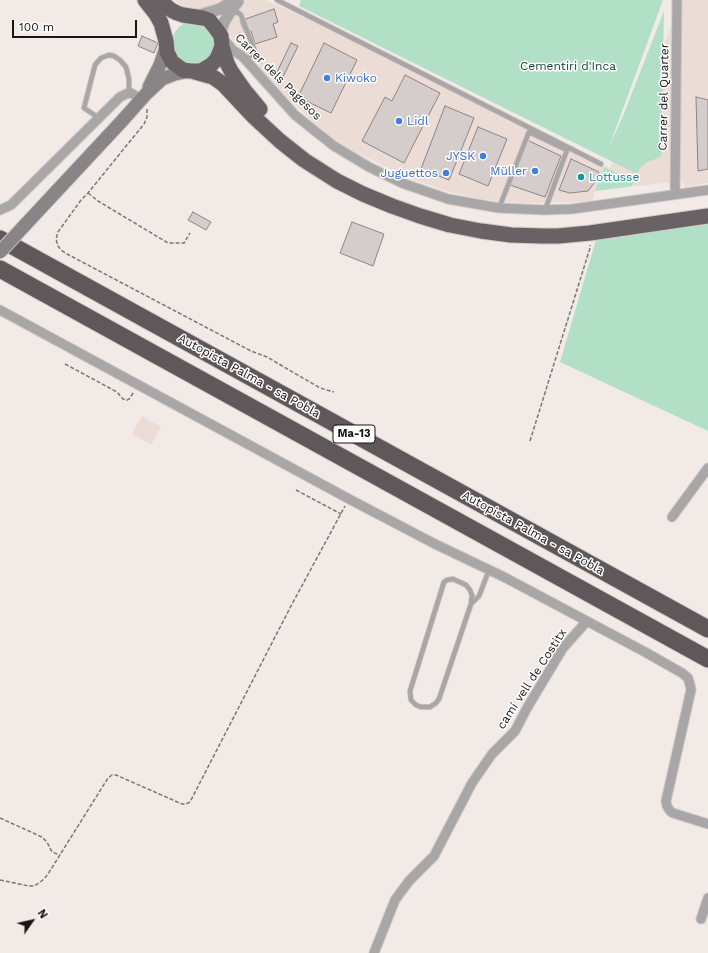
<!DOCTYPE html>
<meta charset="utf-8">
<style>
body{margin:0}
#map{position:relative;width:708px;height:953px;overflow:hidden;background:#f1eae7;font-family:"Work Sans",sans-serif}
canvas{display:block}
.north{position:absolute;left:12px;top:901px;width:40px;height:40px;-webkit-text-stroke:3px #fff;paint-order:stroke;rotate:56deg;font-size:11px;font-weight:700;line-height:16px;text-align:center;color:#181615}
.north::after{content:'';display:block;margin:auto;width:14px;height:18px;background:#181615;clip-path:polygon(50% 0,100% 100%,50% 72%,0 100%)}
.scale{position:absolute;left:12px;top:20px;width:125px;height:18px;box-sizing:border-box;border:2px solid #181615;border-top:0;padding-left:5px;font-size:12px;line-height:14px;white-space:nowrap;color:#181615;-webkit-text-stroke:3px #fff;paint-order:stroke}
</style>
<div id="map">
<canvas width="708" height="953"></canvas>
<div class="north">N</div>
<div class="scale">100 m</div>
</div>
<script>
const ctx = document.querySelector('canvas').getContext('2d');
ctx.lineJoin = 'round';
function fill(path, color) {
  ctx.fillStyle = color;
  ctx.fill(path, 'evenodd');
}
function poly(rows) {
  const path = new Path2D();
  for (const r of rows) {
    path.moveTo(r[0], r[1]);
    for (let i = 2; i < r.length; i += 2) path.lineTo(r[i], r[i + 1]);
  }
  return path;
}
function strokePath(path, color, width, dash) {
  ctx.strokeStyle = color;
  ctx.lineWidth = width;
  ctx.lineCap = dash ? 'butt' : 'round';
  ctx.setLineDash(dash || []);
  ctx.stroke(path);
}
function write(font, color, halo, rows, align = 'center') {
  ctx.font = font + ' "Work Sans",sans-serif';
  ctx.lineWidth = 3;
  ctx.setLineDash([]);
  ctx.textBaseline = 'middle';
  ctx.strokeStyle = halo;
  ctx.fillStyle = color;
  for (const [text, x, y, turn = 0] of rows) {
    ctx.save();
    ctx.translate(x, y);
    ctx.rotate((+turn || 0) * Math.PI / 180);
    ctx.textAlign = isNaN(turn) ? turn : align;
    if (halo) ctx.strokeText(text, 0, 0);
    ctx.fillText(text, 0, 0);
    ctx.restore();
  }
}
fill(poly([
 [175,0,225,0,221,4,214,6,204,8,193,8,182,6],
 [246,0,265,0,325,26,408,70,610,168,683,0,708,0,708,183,686,187,681,181,595,191,592,201,575,202,525,203,500,202,475,198,450,192,411,179,349,149,328,136,289,99,225,31,239,7],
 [142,416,161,427,151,445,132,434]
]), '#ebdcd6');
fill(poly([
 [301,0,663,0,609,147,623,116,664,11,661,157,647,162,641,167,637,174,299,6],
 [192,21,205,25,214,36,215,43,210,57,197,65,183,62,177,57,173,52,172,38,175,32,179,27,185,23],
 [604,167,634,181,632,186,595,191],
 [708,224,708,431,560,362,596,240]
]), '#b2e0c7');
const building = poly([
 [274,9,278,22,273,24,277,37,255,44,251,31,245,33,240,21,274,9],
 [142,36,158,43,154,53,138,46,142,36],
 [291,43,298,46,281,81,274,78,291,43],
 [324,43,357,60,331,113,298,97,324,43],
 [405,75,440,93,404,163,362,141,385,97,392,101,405,75],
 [696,97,708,100,708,169,698,171,696,97],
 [445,106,474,118,449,180,421,169,445,106],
 [478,127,507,139,488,186,459,174,478,127],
 [527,140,561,156,545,197,510,185,527,140],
 [571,159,599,172,595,182,588,191,570,193,559,190,571,159],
 [193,212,211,222,206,230,188,220,193,212],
 [352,222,384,234,373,266,340,253,352,222]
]);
fill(building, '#d4cdcb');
strokePath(building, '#8c8583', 1);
const service = poly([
 [277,0,601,164],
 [231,14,237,12,241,15,254,49,251,56,249,57,244,57],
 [99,118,84,108,95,65,101,58,109,55,114,56,120,60,126,67,129,79,129,93],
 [499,208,529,132,567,150,545,210],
 [471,604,472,595,470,590,466,585,453,579,447,580,444,582,410,691,411,700,416,705,421,707,430,707,436,703,439,699,471,604,479,596,489,570]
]);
const minor = poly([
 [222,37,233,50,243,57,295,115,315,131,334,146,369,167,402,183,448,199,499,208,545,210,572,209,708,190],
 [675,194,677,0],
 [0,210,11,205,120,97,126,94,131,93,141,99],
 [0,310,349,499,435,544,504,577,645,652,682,673,688,678,690,685,691,690,666,801,667,806,670,811,673,813,708,824],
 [672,517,708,468],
 [701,919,708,898],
 [374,953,395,900,409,881,434,856,472,783,492,754,515,731,527,708,563,648,587,621]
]);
const tertiary = poly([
 [197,16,220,9,235,0],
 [221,36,221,31,224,22,230,12,238,1]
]);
const secondary = poly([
 [149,87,160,65,166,47],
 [25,225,121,122,146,94,162,79,175,74,190,71]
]);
const trunk = poly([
 [145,0,156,14,161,23,166,41,167,52,172,62,183,70,190,71,201,71,211,65,216,60,219,54,222,46,221,36,217,30,209,20,203,18,183,15,177,13,171,10,159,0],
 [222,46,227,63,231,71,245,91,260,109],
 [195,72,213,77,223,84,254,117,280,141,304,160,337,181,363,194,392,206,420,216,450,225,481,231,511,235,542,236,558,236,590,233,708,216]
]);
const motorway = poly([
 [0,239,708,629],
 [0,269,708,659]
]);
strokePath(service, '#cec8c5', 6);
strokePath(minor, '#cec8c5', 11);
strokePath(tertiary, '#cec8c5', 13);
strokePath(secondary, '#cec8c5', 15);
strokePath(trunk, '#cec8c5', 17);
strokePath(motorway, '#cec8c5', 19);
strokePath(poly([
 [147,109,147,117,144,124,88,193,81,200,58,232,56,239,58,246,61,250,67,254,251,351,267,357,320,388,334,392],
 [88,193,98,201,168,243,184,243,190,233],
 [65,364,117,392,123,399,127,400,129,399,134,392],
 [530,441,590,248,590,245],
 [296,490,341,514],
 [0,818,42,837,47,842,52,852,60,855],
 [0,880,29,886,34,886,39,883,44,879,48,874,108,778,112,775,116,775,182,804,186,804,190,802,291,606,345,506]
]), '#7a7674', 1.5, [4, 2]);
strokePath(service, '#a9a6a7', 4.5);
strokePath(minor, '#a9a6a7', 9);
strokePath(tertiary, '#a9a6a7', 11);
strokePath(secondary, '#898586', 13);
strokePath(trunk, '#686264', 15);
strokePath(motorway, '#5f585a', 17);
const secondaryBridge = poly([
 [0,252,25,225]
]);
strokePath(secondaryBridge, '#cec8c5', 15, []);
strokePath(secondaryBridge, '#898586', 13);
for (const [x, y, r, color] of [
 [327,78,4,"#3f7fe0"],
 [399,121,4,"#3f7fe0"],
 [483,156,4,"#3f7fe0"],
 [535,171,4,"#3f7fe0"],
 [446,173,4,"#3f7fe0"],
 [581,177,4,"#0f9aa8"]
]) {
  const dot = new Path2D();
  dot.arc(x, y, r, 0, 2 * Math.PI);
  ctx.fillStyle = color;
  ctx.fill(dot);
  strokePath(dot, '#fff', 1.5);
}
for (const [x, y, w] of [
 [354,434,42]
]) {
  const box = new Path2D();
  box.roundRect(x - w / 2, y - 9, w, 18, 3);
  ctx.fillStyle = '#fff';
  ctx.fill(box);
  strokePath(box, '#181615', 1);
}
write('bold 11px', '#181615', null, [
 ["Ma-13",354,434]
]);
write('12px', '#0d3c29', '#fff', [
 ["Cementiri d'Inca",568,66]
]);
write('12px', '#181615', '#fff', [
 ["Carrer dels Pagesos",278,77,45],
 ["Carrer del Quarter",664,97,-89],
 ["Autopista Palma - sa Pobla",249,376,29],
 ["Autopista Palma - sa Pobla",533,533,29],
 ["camí vell de Costitx",532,679,-57]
]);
write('12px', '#366cbe', '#fff', [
 ["Kiwoko",335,78,"left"],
 ["Lidl",407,121,"left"],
 ["JYSK",475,156],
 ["Müller",527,171],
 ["Juguettos",438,173]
], 'right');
write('12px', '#0d838f', '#fff', [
 ["Lottusse",589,177]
], 'left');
</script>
